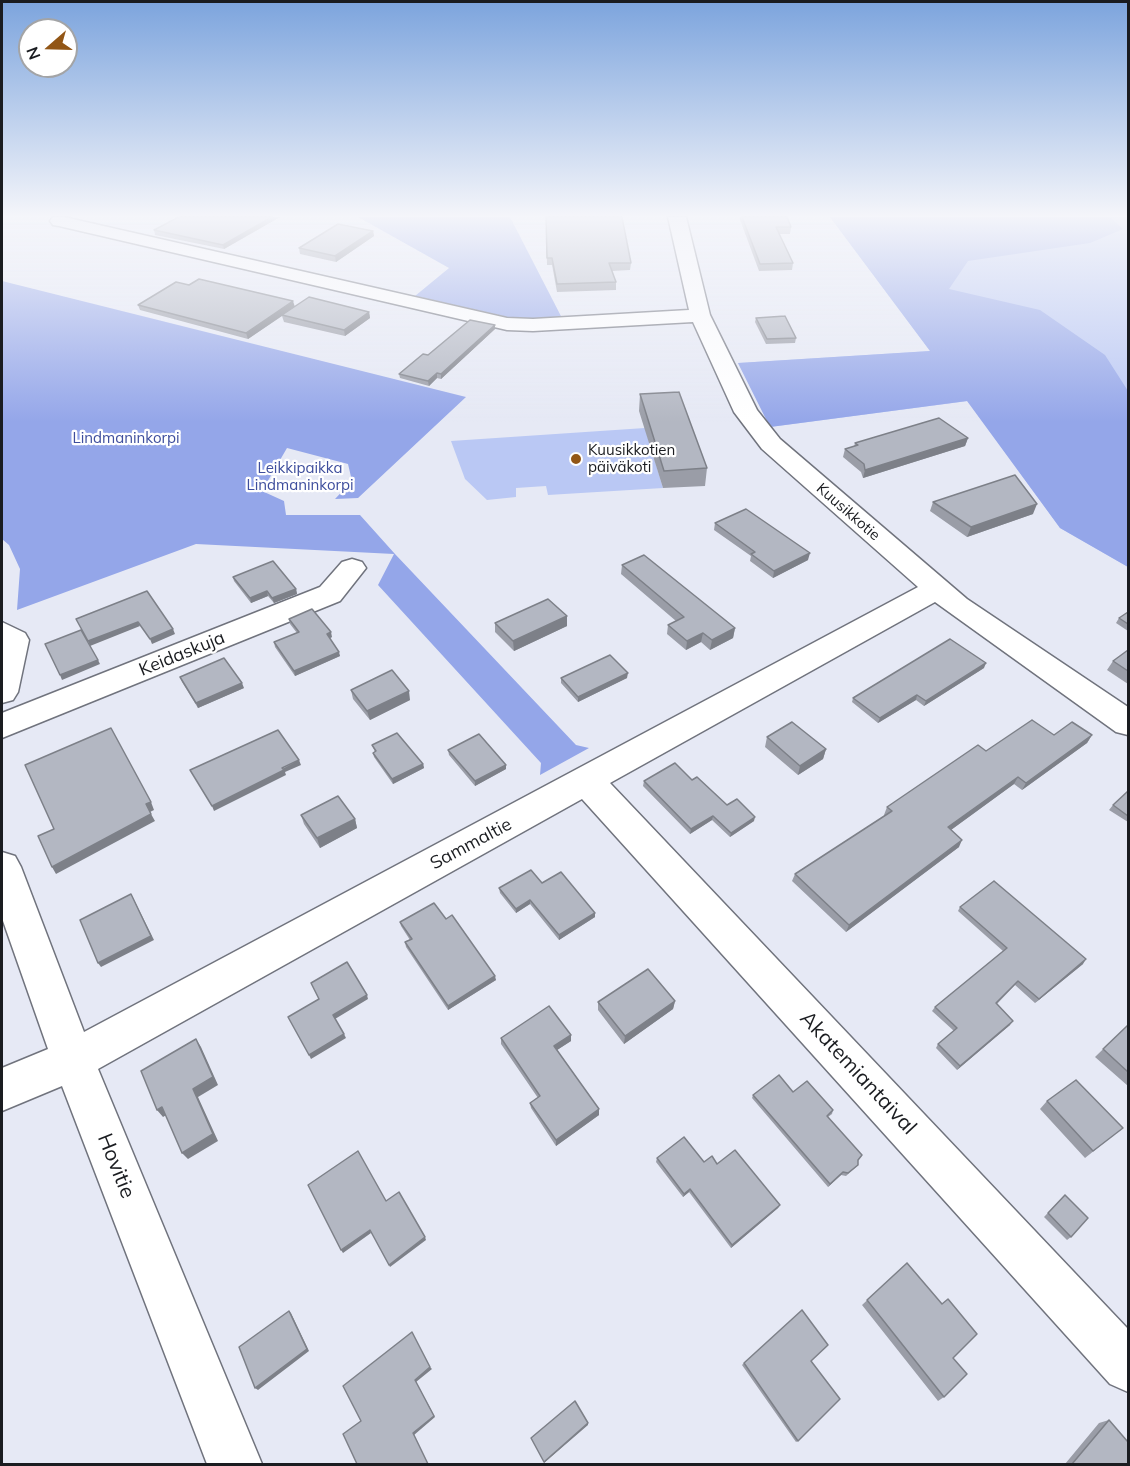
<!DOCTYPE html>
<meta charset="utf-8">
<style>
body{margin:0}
#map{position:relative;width:1130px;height:1466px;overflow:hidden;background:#e6e9f5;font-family:Mulish,sans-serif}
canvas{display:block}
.frame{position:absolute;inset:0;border:3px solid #1a1c20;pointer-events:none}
.north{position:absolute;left:18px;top:18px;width:60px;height:60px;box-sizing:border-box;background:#fff;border:2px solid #a3a4a6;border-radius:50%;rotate:250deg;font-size:16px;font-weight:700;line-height:24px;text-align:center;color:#1a1c20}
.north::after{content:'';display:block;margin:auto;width:21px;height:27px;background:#925616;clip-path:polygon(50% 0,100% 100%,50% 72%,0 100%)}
</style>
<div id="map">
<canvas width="1130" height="1466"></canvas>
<div class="frame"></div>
<div class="north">N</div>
</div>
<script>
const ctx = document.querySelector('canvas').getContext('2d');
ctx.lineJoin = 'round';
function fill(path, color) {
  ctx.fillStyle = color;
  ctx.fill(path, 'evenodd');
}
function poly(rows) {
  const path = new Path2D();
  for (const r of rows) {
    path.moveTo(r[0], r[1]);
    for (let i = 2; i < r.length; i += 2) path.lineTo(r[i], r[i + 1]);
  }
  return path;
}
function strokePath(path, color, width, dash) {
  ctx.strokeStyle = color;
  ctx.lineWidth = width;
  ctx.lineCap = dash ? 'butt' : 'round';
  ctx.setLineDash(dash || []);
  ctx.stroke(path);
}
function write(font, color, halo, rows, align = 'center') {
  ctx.font = font + ' Mulish,sans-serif';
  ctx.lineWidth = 4.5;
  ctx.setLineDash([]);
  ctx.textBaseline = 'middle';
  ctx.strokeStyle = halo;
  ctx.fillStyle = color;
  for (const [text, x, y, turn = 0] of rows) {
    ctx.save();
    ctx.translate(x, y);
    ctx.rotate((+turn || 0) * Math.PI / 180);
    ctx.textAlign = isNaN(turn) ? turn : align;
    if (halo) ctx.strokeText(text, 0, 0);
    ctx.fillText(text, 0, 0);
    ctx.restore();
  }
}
fill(poly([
 [830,217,1128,217,1128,567,1060,528,968,401,770,427,738,363,930,351],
 [645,428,663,488,548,495,546,486,516,488,516,497,487,500,465,479,451,441]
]), '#bac8f4');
fill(poly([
 [358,217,510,217,563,320,525,321,415,296,449,268],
 [830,217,1110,217,1123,229,1090,243,968,261,949,289,1040,310,1105,355,1128,391,1128,567,1060,528,967,401,770,427,738,363,930,351],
 [2,281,466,397,358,498,335,499,352,481,348,464,287,448,262,491,284,501,286,515,360,515,395,554,576,745,589,748,540,775,541,763,378,585,394,554,196,544,17,610,20,569,9,545,2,539]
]), '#94a6e9');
const minor = poly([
 [53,217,64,217,507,318,533,319,689,310,668,217,686,217,710,315,757,410,780,439,967,599,1128,707,1128,735,1116,732,935,602,610,783,1128,1329,1128,1392,1110,1384,582,799,98,1069,262,1464,207,1464,62,1086,2,1111,2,1068,48,1049,2,918,2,852,15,856,21,867,84,1032,918,587,762,449,734,412,693,322,533,331,507,330,59,226,53,225,50,221,53,217],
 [352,559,362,562,366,568,340,601,2,738,2,713,320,587,342,562,352,559],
 [2,622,25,633,29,640,18,692,13,700,2,703,2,622]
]);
strokePath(minor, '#70737d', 3);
fill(minor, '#fff');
fill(poly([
 [179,217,280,217,224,249,155,235,154,230],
 [546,217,631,263,630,270,612,271,616,282,616,290,557,292,552,265,547,265],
 [739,217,787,217,791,227,790,234,779,234,793,263,792,270,759,271],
 [373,231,374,236,336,262,300,254,299,248],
 [138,305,295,307,369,312,370,318,345,336,284,322,282,316,248,339,140,310],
 [756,318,796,338,795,343,766,344,755,322],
 [495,325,495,329,441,379,437,378,429,386,400,378,399,374,428,355],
 [640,394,707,468,705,486,663,488,639,411],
 [968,438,965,446,863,478,861,472,843,457,845,449,854,447,855,443],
 [933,502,1033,514,967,537,930,511],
 [715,523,808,560,773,578,750,561,751,556,714,530],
 [622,565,735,628,733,638,710,650,701,642,686,650,667,634,668,625,676,621,621,574],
 [233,577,296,589,297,594,274,603,268,596,251,603,234,581],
 [1128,612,1128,631,1116,623,1119,618],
 [289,619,332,637,330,638,340,656,295,676,275,647,274,642,297,633,290,624],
 [495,623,567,626,514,651,495,632],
 [1128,650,1128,684,1107,670,1113,661],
 [984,668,924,706,916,700,878,723,852,702,853,698],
 [180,677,244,688,198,708,182,682],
 [561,678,627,678,578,702,561,683],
 [351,690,410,700,370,720,353,699],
 [1092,735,1087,743,1022,790,1014,784,951,830,959,847,846,932,792,881,795,874,885,816,884,815,887,807,986,751],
 [767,737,826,749,823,759,798,775,765,747],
 [372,745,423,764,424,768,393,784,374,757,373,753,375,752],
 [448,750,506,765,506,769,475,786,449,755],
 [692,780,727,805,754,821,730,837,712,820,690,834,643,786,644,781],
 [1128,791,1128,822,1109,810,1113,805],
 [301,815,355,819,357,828,320,848,304,824],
 [542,883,595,917,559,940,530,904,516,913,500,893,499,888],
 [960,907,1083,964,1035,1003,1015,985,997,1004,1010,1025,957,1070,936,1048,938,1044,954,1031,932,1011,935,1007,1003,951,958,911],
 [446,919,496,980,448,1010,406,947,405,942,410,940,401,926,400,922],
 [675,1001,673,1009,624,1044,598,1010,598,1002],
 [1128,1025,1128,1086,1095,1057],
 [501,1038,571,1041,557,1050,599,1109,599,1115,556,1146,531,1108,530,1103,538,1098,501,1044],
 [793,1092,833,1110,832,1114,828,1117,862,1155,858,1161,858,1165,855,1168,846,1176,841,1175,828,1187,752,1098,753,1095],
 [1047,1101,1114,1135,1085,1158,1040,1109],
 [657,1158,717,1164,780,1205,778,1208,731,1248,689,1192,683,1197,656,1162],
 [1065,1195,1071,1237,1067,1240,1044,1217],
 [907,1263,953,1358,944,1397,938,1401,862,1305],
 [812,1361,798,1441,796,1442,742,1365,744,1363],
 [1109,1420,1128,1464,1065,1464,1099,1423]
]), '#9a9da7');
fill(poly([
 [272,217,280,217,224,249,223,245],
 [373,231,374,236,336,262,335,256],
 [293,301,295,307,248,339,246,333],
 [369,312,370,318,345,336,344,330],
 [495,325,495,329,441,379,441,374],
 [437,373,437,378,429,386,428,381],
 [968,438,965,446,863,478,865,470],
 [1037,504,1033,514,967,537,971,527],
 [810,553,808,560,773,578,774,571],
 [296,589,297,594,274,603,272,598],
 [267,591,268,596,251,603,250,598],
 [567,616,567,626,514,651,513,641],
 [138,622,140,626,90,646,88,641],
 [735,628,733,638,710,650,712,640],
 [173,629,175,634,152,644,150,639],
 [331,632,332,637,328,639,327,634],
 [703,633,701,642,686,650,687,641],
 [339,652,340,656,295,676,294,671],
 [98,660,100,664,62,680,60,675],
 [986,663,984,668,924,706,926,701],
 [628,673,627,678,578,702,578,697],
 [242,683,244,688,198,708,196,703],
 [409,691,410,700,370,720,367,711],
 [917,695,916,700,878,723,880,718],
 [1092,735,1087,743,1022,790,1026,783],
 [826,749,823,759,798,775,800,766],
 [299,760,301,765,285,772,286,775,214,811,212,806],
 [423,764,424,768,393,784,392,779],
 [506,765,506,769,475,786,475,781],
 [1018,777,1014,784,944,835,948,827],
 [151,802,154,810,150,812,146,804],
 [151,814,155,821,56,874,52,867],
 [713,816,712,820,690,834,691,829],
 [755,817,754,821,730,837,731,833],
 [355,819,357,828,320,848,317,838],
 [962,840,959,847,846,932,849,925],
 [131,894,154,940,101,967,98,963],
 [530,900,530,904,516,913,516,909],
 [595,913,595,917,559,940,559,935],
 [1086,959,1083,964,1035,1003,1039,999],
 [495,976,496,980,448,1010,448,1006],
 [367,995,368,999,335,1019,333,1015],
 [675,1001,673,1009,624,1044,625,1036],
 [1013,1021,1010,1025,957,1070,960,1066],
 [344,1034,346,1038,311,1059,309,1055],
 [571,1035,571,1041,554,1052,554,1046],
 [196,1039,201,1047,218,1085,198,1097,218,1141,188,1159,182,1153,193,1089],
 [162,1107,168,1114,163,1117,157,1110],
 [599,1109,599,1115,556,1146,556,1140],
 [843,1172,841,1175,828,1187,830,1184],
 [690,1189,689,1192,683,1197,684,1194],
 [780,1205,778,1208,731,1248,732,1245],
 [370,1230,371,1233,343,1253,341,1250],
 [425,1237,426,1240,390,1267,389,1265],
 [289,1311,291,1313,309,1351,258,1390,255,1388],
 [430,1367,432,1369,416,1382,435,1417,414,1435,428,1464,413,1433,415,1380],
 [588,1423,588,1425,544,1463,544,1462]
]), '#7d8088');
const building = poly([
 [179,217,272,217,223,245,154,230,179,217],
 [546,217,622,217,631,263,609,263,616,282,557,284,552,258,547,258,546,217],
 [742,217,787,217,791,227,776,227,793,263,760,264,742,217],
 [338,224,373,231,335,256,299,248,338,224],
 [199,279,293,301,246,333,138,305,176,282,189,285,199,279],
 [309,297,369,312,344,330,282,315,309,297],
 [785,316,796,338,767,339,756,318,785,316],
 [470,320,495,325,441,374,437,373,428,381,399,374,423,354,428,355,470,320],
 [679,392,707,468,664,471,640,394,679,392],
 [939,418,968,438,865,470,864,464,845,449,858,445,855,443,939,418],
 [1015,475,1037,504,971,527,933,502,1015,475],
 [746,509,810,553,774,571,751,554,755,552,715,523,746,509],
 [644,555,735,628,712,640,703,633,687,641,668,625,684,617,622,565,644,555],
 [273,561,296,589,272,598,267,591,250,598,233,577,273,561],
 [147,591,173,629,150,639,138,622,88,641,76,619,147,591],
 [548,599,567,616,513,641,495,623,548,599],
 [312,609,331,632,327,634,339,652,294,671,274,642,299,632,289,619,312,609],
 [1128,612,1128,624,1119,618,1128,612],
 [81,630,98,660,60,675,45,644,81,630],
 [950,639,986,663,926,701,917,695,880,718,853,698,950,639],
 [1128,650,1128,671,1113,661,1128,650],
 [610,655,628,673,578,697,561,678,610,655],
 [224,658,242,683,196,703,180,677,224,658],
 [392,670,409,691,367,711,351,690,392,670],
 [1032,720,1054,735,1072,722,1092,735,1026,783,1018,777,948,827,962,840,849,925,795,874,892,811,887,807,978,745,986,751,1032,720],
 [792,722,826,749,800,766,767,737,792,722],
 [111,728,151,802,146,804,151,814,52,867,38,836,54,829,25,765,111,728],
 [278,730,299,760,282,768,284,770,212,806,190,770,278,730],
 [397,733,423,764,392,779,373,753,376,751,372,745,397,733],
 [479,734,506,765,475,781,448,750,479,734],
 [675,763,692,780,697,777,727,805,737,799,755,817,731,833,713,816,691,829,644,781,675,763],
 [1128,791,1128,816,1113,805,1128,791],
 [338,796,355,819,317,838,301,815,338,796],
 [531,870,542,883,561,872,595,913,559,935,530,900,516,909,499,888,531,870],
 [994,881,1086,959,1039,999,1018,981,996,1003,1013,1021,960,1066,938,1044,957,1028,935,1007,1007,948,960,907,994,881],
 [131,894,151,936,98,963,80,920,131,894],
 [434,903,446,919,452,915,495,976,448,1006,405,942,412,939,400,922,434,903],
 [347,962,367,995,333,1015,344,1034,309,1055,288,1017,319,999,311,983,347,962],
 [648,969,675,1001,625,1036,598,1002,648,969],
 [549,1006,571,1035,554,1046,599,1109,556,1140,530,1103,540,1096,501,1038,549,1006],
 [1128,1025,1128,1072,1103,1049,1128,1025],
 [196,1039,213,1077,193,1089,213,1134,182,1153,162,1107,157,1110,141,1071,196,1039],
 [779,1075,793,1092,807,1081,833,1110,827,1116,862,1155,858,1160,858,1165,848,1173,843,1172,830,1184,753,1095,779,1075],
 [1076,1080,1123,1128,1093,1151,1047,1101,1076,1080],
 [684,1137,704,1162,712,1156,717,1164,735,1150,780,1205,732,1245,690,1189,684,1194,657,1158,684,1137],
 [358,1151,386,1201,399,1192,425,1237,389,1265,370,1230,341,1250,308,1185,358,1151],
 [1065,1195,1088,1218,1071,1237,1048,1213,1065,1195],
 [907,1263,942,1304,948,1299,977,1334,953,1358,967,1374,944,1397,867,1300,907,1263],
 [802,1310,828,1345,811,1361,840,1399,798,1441,744,1363,802,1310],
 [289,1311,307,1349,255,1388,239,1347,289,1311],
 [412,1332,430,1367,415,1380,434,1416,413,1433,428,1464,356,1464,357,1464,343,1434,361,1421,343,1386,412,1332],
 [575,1401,588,1423,544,1462,531,1438,575,1401],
 [1109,1420,1128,1442,1128,1464,1072,1464,1109,1420]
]);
fill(building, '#b3b7c2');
strokePath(building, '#7d8088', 1.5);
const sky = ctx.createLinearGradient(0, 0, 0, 422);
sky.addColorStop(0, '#7ca4dd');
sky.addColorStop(0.51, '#f4f5fa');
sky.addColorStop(1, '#f4f5fa00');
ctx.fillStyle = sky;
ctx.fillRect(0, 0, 1130, 422);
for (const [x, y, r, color] of [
 [576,459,6,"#925616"]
]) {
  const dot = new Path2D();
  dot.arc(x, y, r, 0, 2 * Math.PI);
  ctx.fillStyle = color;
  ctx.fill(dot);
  strokePath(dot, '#fff', 2);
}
write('15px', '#3e4e9d', '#fff', [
 ["Lindmaninkorpi",126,438],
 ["Leikkipaikka",300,468],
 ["Lindmaninkorpi",300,485]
]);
write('15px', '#1a1c20', '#fff', [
 ["Kuusikkotien",588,450],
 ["päiväkoti",588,467]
], 'left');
write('15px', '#1a1c20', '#fff', [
 ["Kuusikkotie",848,512,41]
]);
write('18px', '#1a1c20', '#fff', [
 ["Keidaskuja",182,654,-22],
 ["Sammaltie",471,844,-28]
]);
write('21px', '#1a1c20', '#fff', [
 ["Akatemiantaival",858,1073,47],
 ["Hovitie",116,1166,68]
]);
</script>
